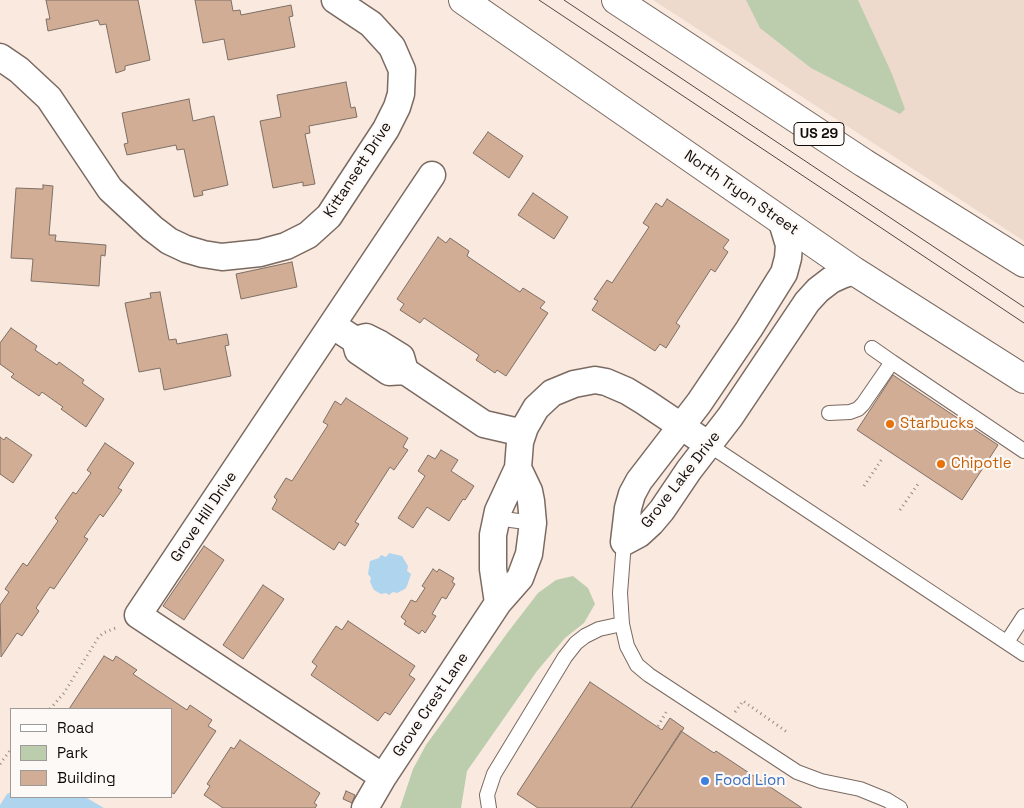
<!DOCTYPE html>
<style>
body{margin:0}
#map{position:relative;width:1024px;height:808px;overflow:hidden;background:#fae9de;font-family:"Space Grotesk",sans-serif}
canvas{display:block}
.legend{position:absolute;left:10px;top:708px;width:162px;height:90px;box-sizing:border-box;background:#fdf9f7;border:1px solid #9f9a97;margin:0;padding:6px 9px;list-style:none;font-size:15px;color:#110b08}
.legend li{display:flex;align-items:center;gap:10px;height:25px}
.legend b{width:25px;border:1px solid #9f9a97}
</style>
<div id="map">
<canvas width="1024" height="808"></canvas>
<ul class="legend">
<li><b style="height:6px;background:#fff"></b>Road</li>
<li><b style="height:14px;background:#bbcdad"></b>Park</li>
<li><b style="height:14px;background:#d1ad96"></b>Building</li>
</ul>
</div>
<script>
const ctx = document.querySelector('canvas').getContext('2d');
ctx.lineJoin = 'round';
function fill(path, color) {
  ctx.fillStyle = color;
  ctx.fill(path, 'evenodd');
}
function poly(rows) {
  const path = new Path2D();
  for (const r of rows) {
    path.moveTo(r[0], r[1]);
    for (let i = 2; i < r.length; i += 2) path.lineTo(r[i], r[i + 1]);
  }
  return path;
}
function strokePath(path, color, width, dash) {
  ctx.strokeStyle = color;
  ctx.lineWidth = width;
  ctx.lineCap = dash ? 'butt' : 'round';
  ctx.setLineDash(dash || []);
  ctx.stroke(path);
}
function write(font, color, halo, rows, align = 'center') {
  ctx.font = font + ' "Space Grotesk",sans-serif';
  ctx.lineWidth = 4.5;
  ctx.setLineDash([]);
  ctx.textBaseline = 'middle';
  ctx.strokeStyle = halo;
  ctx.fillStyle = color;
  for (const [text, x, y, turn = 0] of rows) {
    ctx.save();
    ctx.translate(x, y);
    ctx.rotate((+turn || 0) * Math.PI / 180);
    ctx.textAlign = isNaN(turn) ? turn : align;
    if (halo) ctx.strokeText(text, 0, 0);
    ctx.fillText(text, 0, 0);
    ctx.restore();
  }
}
fill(poly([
 [653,0,1024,0,1024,241,810,102]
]), '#eedacc');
fill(poly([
 [746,0,858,0,892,74,905,109,900,114,811,68,760,28],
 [573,576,588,588,595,604,584,623,565,638,537,671,467,771,461,808,400,808,413,769,426,745,508,632,538,593,556,580]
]), '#bbcdad');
fill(poly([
 [389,553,402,556,408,566,407,571,411,574,407,586,405,589,397,593,393,592,389,595,386,593,381,594,374,590,370,582,371,578,368,574,370,561,379,558,381,555,386,557],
 [11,792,11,797,85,797,104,808,0,808,0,805,7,794]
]), '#afd4ed');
const building = poly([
 [46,0,138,0,150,60,125,66,125,70,116,73,106,24,100,25,98,20,48,31,46,19,50,19,46,0],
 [195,0,231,0,233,11,240,10,241,15,291,5,293,16,289,17,295,47,228,60,224,39,203,43,195,0],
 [346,82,351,108,355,107,357,117,309,126,310,133,305,134,315,184,303,186,303,182,273,188,260,121,281,117,277,95,346,82],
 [189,99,193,121,214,116,228,185,202,191,203,195,194,197,184,149,177,150,176,145,127,155,124,144,128,143,122,113,189,99],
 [488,132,523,156,509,178,473,153,488,132],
 [43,185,53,186,49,235,56,235,55,241,106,245,105,256,101,255,99,286,31,281,33,259,11,258,16,188,43,189,43,185],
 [533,193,568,217,554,239,518,215,533,193],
 [667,199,729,240,723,248,728,252,715,272,711,269,676,323,680,326,666,348,660,344,655,351,592,310,598,301,594,299,607,280,612,283,649,227,643,223,656,203,662,207,667,199],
 [438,237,446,243,450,238,469,251,467,256,520,292,523,288,545,302,540,308,548,313,506,376,497,370,495,373,476,360,479,355,424,318,420,323,400,310,404,304,397,299,438,237],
 [292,262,297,287,241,299,236,274,292,262],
 [160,292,169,340,176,339,177,344,227,334,229,345,225,346,231,376,164,390,160,368,139,372,125,303,151,298,150,293,160,292],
 [11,328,37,346,35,350,57,365,59,362,84,380,82,383,104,399,86,427,61,409,63,407,42,392,39,396,11,377,14,374,0,364,0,343,11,328],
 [893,375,998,445,962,500,857,430,893,375],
 [346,398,408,438,403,447,408,450,394,470,390,467,355,522,359,524,345,546,339,542,334,550,272,509,277,500,274,497,286,478,292,481,328,425,323,422,335,401,341,405,346,398],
 [0,437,4,440,6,437,32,455,13,483,0,474,0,437],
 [105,443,134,463,118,488,122,490,103,517,100,514,84,537,88,539,54,589,50,587,36,608,39,611,22,636,17,633,1,657,0,605,9,592,5,589,23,563,27,566,58,521,55,518,73,492,76,494,91,473,87,470,105,443],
 [441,450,458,460,451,471,474,486,465,500,463,499,449,521,427,507,413,528,398,518,425,476,418,471,428,455,435,459,441,450],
 [204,546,224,560,184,620,163,606,204,546],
 [433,569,437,572,439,569,454,578,452,582,455,584,446,599,442,597,432,614,436,616,425,633,422,630,419,634,404,624,406,621,401,617,411,600,416,602,425,588,422,586,433,569],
 [263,585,284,599,243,659,223,645,263,585],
 [348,621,415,666,409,675,415,679,390,715,385,712,378,721,311,675,317,666,312,662,336,626,342,630,348,621],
 [104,656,113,661,116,656,137,670,133,674,187,710,190,705,212,720,208,726,216,731,174,794,171,792,171,709,69,709,104,656],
 [590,682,662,730,670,718,684,728,631,808,538,808,517,794,590,682],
 [681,731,714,753,716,751,802,808,631,808,681,731],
 [240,740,320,793,314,803,317,805,315,808,223,808,204,795,210,786,207,784,231,747,234,749,240,740],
 [346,791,355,795,352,803,343,799,346,791]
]);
fill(building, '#d1ad96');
strokePath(building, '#7e6f65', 1);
const lane = poly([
 [872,348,892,362],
 [829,413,850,412,858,409,863,404,892,362,1024,451],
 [709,445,1024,654],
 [496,518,533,523],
 [624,542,620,593,622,624,627,646,637,665,649,675,797,772,821,781,860,789,887,800,900,808],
 [1007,642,1024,616],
 [489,808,487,795,494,774,565,657,576,643,585,636,599,629,622,624]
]);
const street = poly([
 [0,57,19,70,49,98,110,189,152,228,169,241,186,249,203,254,222,257,260,253,286,246,308,235,329,216,386,129,397,107,401,94,402,70,392,47,371,24,335,0],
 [332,325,355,340,358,351,389,372,405,371,401,357,380,344,366,337,355,340],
 [405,371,484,424,523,433],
 [518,468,529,491,531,501,533,523,529,554,520,578,498,603,493,569,493,535,498,511,518,468,520,442,525,427,536,408,552,393,574,384,595,380,606,382,627,391,645,402,709,445],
 [624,542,628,508,632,494,639,481,699,403,749,329,784,273,788,258,789,245,782,222],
 [624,542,639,534,651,523,662,510,689,470,730,417,807,302,818,290,831,280,842,275,854,271],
 [383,777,138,615,432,175],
 [365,808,383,777,498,603]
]);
const primary = poly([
 [463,0,854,271,1024,379],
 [616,0,864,163,1024,263]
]);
strokePath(lane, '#7a6a61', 16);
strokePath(street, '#7a6a61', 29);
strokePath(primary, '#7a6a61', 30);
strokePath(poly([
 [864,486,882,459],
 [900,510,918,484],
 [50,709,64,693,98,638,103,633,118,627],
 [735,712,743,701,787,732],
 [658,726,668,709],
 [0,764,11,749]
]), '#948880', 3, [1, 4]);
strokePath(lane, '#fff', 14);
strokePath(street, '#fff', 26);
strokePath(primary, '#fff', 28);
strokePath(poly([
 [539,0,1024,323],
 [564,0,1024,307]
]), '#514843', 1);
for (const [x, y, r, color] of [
 [890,424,5,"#e8710a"],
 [941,464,5,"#e8710a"],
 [705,781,5,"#3f7fe0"]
]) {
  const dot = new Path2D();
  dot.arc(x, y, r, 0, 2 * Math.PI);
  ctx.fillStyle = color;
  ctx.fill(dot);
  strokePath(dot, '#fdf9f7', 2);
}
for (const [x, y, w] of [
 [819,134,50]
]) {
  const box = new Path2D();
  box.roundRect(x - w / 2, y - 11.5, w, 23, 4);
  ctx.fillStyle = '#fdf9f7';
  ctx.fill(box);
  strokePath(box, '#110b08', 1);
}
write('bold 14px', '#110b08', null, [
 ["US 29",819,134]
]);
write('15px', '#110b08', '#fdf9f7', [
 ["Kittansett Drive",358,170,-57],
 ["North Tryon Street",741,193,35],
 ["Grove Lake Drive",681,480,-52],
 ["Grove Hill Drive",204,517,-56],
 ["Grove Crest Lane",431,705,-56]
]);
write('15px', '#c56008', '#fdf9f7', [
 ["Starbucks",900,424],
 ["Chipotle",951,464]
], 'left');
write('15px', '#366cbe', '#fdf9f7', [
 ["Food Lion",715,781]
], 'left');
</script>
